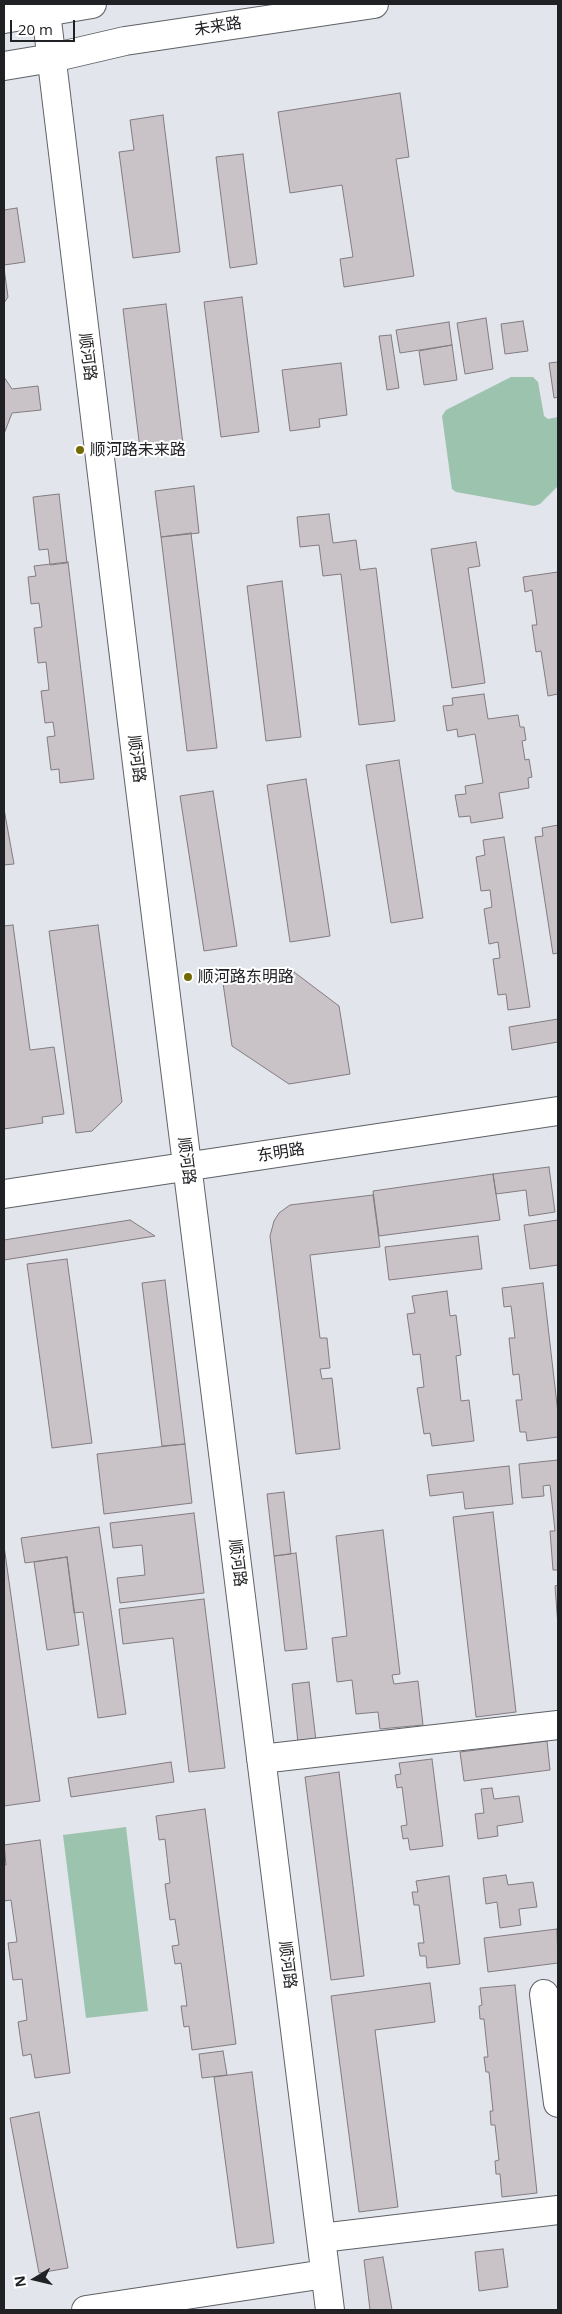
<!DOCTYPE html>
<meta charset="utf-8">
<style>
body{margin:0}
#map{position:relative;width:562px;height:2314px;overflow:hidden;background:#e2e5eb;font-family:"Open Sans",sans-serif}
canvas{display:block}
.frame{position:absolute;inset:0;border:5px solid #202124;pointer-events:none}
.north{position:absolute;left:10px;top:2254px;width:50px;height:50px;-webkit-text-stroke:4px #fff;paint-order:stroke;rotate:261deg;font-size:14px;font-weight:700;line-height:20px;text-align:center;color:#202124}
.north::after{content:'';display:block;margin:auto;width:18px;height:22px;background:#202124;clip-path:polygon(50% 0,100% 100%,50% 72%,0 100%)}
.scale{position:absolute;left:10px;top:20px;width:65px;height:22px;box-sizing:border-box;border:2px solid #202124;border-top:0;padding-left:6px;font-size:15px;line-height:18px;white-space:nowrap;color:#202124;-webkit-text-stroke:4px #fff;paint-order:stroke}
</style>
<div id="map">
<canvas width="562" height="2314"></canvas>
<div class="frame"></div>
<div class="north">N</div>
<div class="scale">20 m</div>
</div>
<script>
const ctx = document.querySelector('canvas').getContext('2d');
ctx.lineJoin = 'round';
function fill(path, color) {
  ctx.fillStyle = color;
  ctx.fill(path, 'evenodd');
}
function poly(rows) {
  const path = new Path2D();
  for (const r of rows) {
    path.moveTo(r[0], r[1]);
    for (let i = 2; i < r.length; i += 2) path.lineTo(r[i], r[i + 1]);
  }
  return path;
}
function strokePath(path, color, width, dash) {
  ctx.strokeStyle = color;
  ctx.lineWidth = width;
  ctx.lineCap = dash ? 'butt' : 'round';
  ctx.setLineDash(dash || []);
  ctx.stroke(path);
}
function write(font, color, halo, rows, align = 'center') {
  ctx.font = font + ' "Open Sans","Noto Sans SC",sans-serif';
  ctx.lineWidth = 4;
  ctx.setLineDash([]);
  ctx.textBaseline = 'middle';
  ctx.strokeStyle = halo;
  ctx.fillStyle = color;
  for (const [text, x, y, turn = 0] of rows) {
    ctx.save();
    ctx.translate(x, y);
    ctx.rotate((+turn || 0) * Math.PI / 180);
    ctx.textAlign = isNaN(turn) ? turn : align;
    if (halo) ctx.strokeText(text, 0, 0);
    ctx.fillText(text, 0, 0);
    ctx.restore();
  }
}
fill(poly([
 [511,377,533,377,538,382,544,416,548,419,558,417,558,486,540,504,534,506,456,492,452,489,442,416,446,410],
 [126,1827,148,2011,86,2018,63,1835]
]), '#9cc3ad');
const building = poly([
 [400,93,409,157,396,159,414,276,344,287,340,259,353,257,342,185,290,193,278,112,400,93],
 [163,115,180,252,133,258,119,152,134,150,130,120,163,115],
 [243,154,257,264,230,268,216,157,243,154],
 [17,208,25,262,4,265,4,210,17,208],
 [4,268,8,297,4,303,4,268],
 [242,297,259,432,221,437,204,302,242,297],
 [166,304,183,444,140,449,123,309,166,304],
 [486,318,493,369,465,374,457,323,486,318],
 [523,321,528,351,505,354,501,324,523,321],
 [449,322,452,345,400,353,396,330,449,322],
 [391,335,399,388,387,390,379,336,391,335],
 [452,345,457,380,424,385,419,351,452,345],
 [558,362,558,397,554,398,549,363,558,362],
 [341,363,347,415,319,419,320,427,290,431,282,370,341,363],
 [4,377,12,389,38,386,41,410,12,413,4,434,4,377],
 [194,486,199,533,161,537,155,491,194,486],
 [59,494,67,563,50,565,48,549,39,550,33,497,59,494],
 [329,514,333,543,356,540,360,570,376,568,395,721,359,725,341,574,323,576,319,545,300,547,297,517,329,514],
 [191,533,217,748,187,751,161,537,191,533],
 [476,542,480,566,468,568,485,683,452,688,431,549,476,542],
 [68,562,94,779,60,783,59,769,51,770,47,737,55,736,53,722,45,723,41,691,49,690,46,662,38,663,34,628,42,627,39,603,31,604,28,577,36,576,34,566,68,562],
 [558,572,558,694,548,696,541,651,536,652,532,625,537,625,532,590,525,592,523,577,558,572],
 [282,581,301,737,266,741,247,586,282,581],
 [484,694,488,719,518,715,520,727,524,727,526,740,522,741,525,760,529,759,532,777,528,778,529,788,499,793,503,818,471,823,470,816,459,817,455,795,466,794,465,786,483,783,475,734,458,737,457,729,447,731,443,706,453,705,452,698,484,694],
 [399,760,423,918,391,923,366,765,399,760],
 [306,779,330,936,290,942,267,785,306,779],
 [213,791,237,946,204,951,180,796,213,791],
 [4,809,14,864,4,865,4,809],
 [558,825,558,953,553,954,535,837,543,836,542,828,558,825],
 [504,837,530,1007,508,1010,506,994,498,995,493,959,500,958,498,942,489,944,484,909,492,907,490,890,481,891,476,857,485,855,483,840,504,837],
 [13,925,30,1050,54,1047,64,1114,42,1117,43,1123,4,1129,4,926,13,925],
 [98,925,122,1102,92,1131,76,1133,49,931,98,925],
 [294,972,339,1006,350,1074,289,1084,232,1046,223,983,294,972],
 [558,1019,558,1042,512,1050,509,1027,558,1019],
 [549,1167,555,1212,529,1216,526,1190,496,1194,493,1174,549,1167],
 [493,1174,500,1220,379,1236,373,1191,493,1174],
 [373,1195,380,1247,310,1255,320,1338,327,1338,330,1368,320,1369,322,1379,332,1378,340,1449,296,1454,270,1236,274,1221,279,1213,290,1205,373,1195],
 [130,1220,155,1236,4,1260,4,1240,130,1220],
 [558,1220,558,1265,530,1269,524,1225,558,1220],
 [478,1236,482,1269,389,1280,385,1247,478,1236],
 [67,1259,92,1443,52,1448,27,1264,67,1259],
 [165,1280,185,1444,162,1446,142,1283,165,1280],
 [543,1283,558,1413,558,1437,527,1441,526,1432,520,1432,516,1400,522,1400,519,1374,513,1375,509,1338,515,1338,511,1306,504,1307,502,1288,543,1283],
 [447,1291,450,1316,456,1315,461,1355,456,1356,461,1401,469,1400,474,1441,432,1446,430,1433,424,1434,417,1388,424,1387,420,1354,413,1355,407,1314,415,1313,412,1296,447,1291],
 [185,1444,192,1503,104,1514,97,1454,185,1444],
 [558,1460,558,1570,553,1570,550,1531,555,1531,550,1485,543,1486,544,1496,522,1498,519,1464,558,1460],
 [509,1466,513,1504,465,1509,463,1492,430,1496,427,1475,509,1466],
 [284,1492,291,1554,274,1556,267,1494,284,1492],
 [493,1512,516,1712,476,1717,453,1517,493,1512],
 [194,1513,204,1593,120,1603,117,1578,145,1575,142,1545,113,1548,110,1523,194,1513],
 [99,1527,126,1714,98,1718,83,1612,74,1613,67,1557,25,1563,21,1538,99,1527],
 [383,1530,400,1674,392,1675,394,1684,418,1681,423,1725,380,1729,378,1712,356,1714,352,1680,337,1682,332,1638,347,1636,336,1536,383,1530],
 [4,1546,40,1801,4,1806,4,1546],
 [296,1553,307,1649,285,1651,274,1556,296,1553],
 [67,1557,79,1645,47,1650,34,1562,67,1557],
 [558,1585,558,1626,555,1586,558,1585],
 [204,1599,225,1768,189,1772,173,1638,123,1644,119,1609,204,1599],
 [309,1682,316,1741,298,1743,292,1684,309,1682],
 [547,1741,550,1770,464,1781,460,1752,547,1741],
 [432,1759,443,1846,410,1850,408,1838,403,1839,401,1826,407,1825,402,1787,397,1788,395,1775,401,1774,399,1763,432,1759],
 [171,1762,174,1782,71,1797,68,1778,171,1762],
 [339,1772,364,1976,331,1980,305,1777,339,1772],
 [492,1788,494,1799,519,1796,523,1822,497,1826,498,1836,478,1839,475,1814,484,1813,481,1789,492,1788],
 [205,1809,236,2044,192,2050,189,2026,184,2027,181,2006,187,2006,181,1963,175,1964,172,1946,179,1945,175,1919,170,1920,165,1884,170,1883,165,1839,159,1840,156,1816,205,1809],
 [40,1840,70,2073,35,2078,31,2054,23,2056,18,2022,27,2020,22,1979,13,1980,8,1943,17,1942,11,1900,4,1901,4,1865,6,1865,4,1845,40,1840],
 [506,1875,508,1885,533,1882,537,1907,519,1909,521,1925,500,1928,497,1902,486,1904,483,1878,506,1875],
 [449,1876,460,1964,427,1968,426,1956,420,1956,418,1943,424,1943,419,1905,414,1905,412,1892,418,1892,416,1881,449,1876],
 [557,1929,558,1963,488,1972,484,1938,557,1929],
 [430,1983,435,2022,375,2030,398,2207,359,2212,331,1996,430,1983],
 [515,1985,537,2193,502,2197,500,2174,496,2174,495,2161,499,2160,495,2125,491,2125,490,2111,493,2111,489,2072,486,2072,484,2057,488,2057,484,2019,480,2019,479,2006,482,2005,480,1988,515,1985],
 [223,2051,227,2075,202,2078,199,2054,223,2051],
 [252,2072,274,2243,237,2248,214,2077,252,2072],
 [39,2112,68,2268,39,2273,10,2118,39,2112],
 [503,2249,508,2287,479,2291,475,2252,503,2249],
 [383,2257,392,2310,370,2310,364,2260,383,2257]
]);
fill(building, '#c9c3c8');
strokePath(building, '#827c81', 1);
const minor = poly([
 [45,4,138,772,330,2310],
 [4,1194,558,1111],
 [261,1759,558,1725],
 [544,1994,558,2103],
 [321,2238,558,2210],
 [86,2310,325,2274]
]);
const major = poly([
 [4,19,92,4],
 [4,66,52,58,125,41,374,4]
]);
strokePath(minor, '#5e6166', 30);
strokePath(major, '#5e6166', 30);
strokePath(minor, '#fff', 28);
strokePath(major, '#fff', 28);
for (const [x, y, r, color] of [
 [80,450,5,"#726a03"],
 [188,977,5,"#726a03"]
]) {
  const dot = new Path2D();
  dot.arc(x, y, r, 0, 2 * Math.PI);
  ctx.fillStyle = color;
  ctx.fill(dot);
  strokePath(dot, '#fff', 2);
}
write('16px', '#202124', '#fff', [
 ["未来路",218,27,-9],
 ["顺河路",87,357,83],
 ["顺河路",136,759,83],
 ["东明路",281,1153,-9],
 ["顺河路",186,1161,83],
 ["顺河路",237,1563,83],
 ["顺河路",287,1965,83]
]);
write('16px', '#202124', '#fff', [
 ["顺河路未来路",90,450],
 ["顺河路东明路",198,977]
], 'left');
</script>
